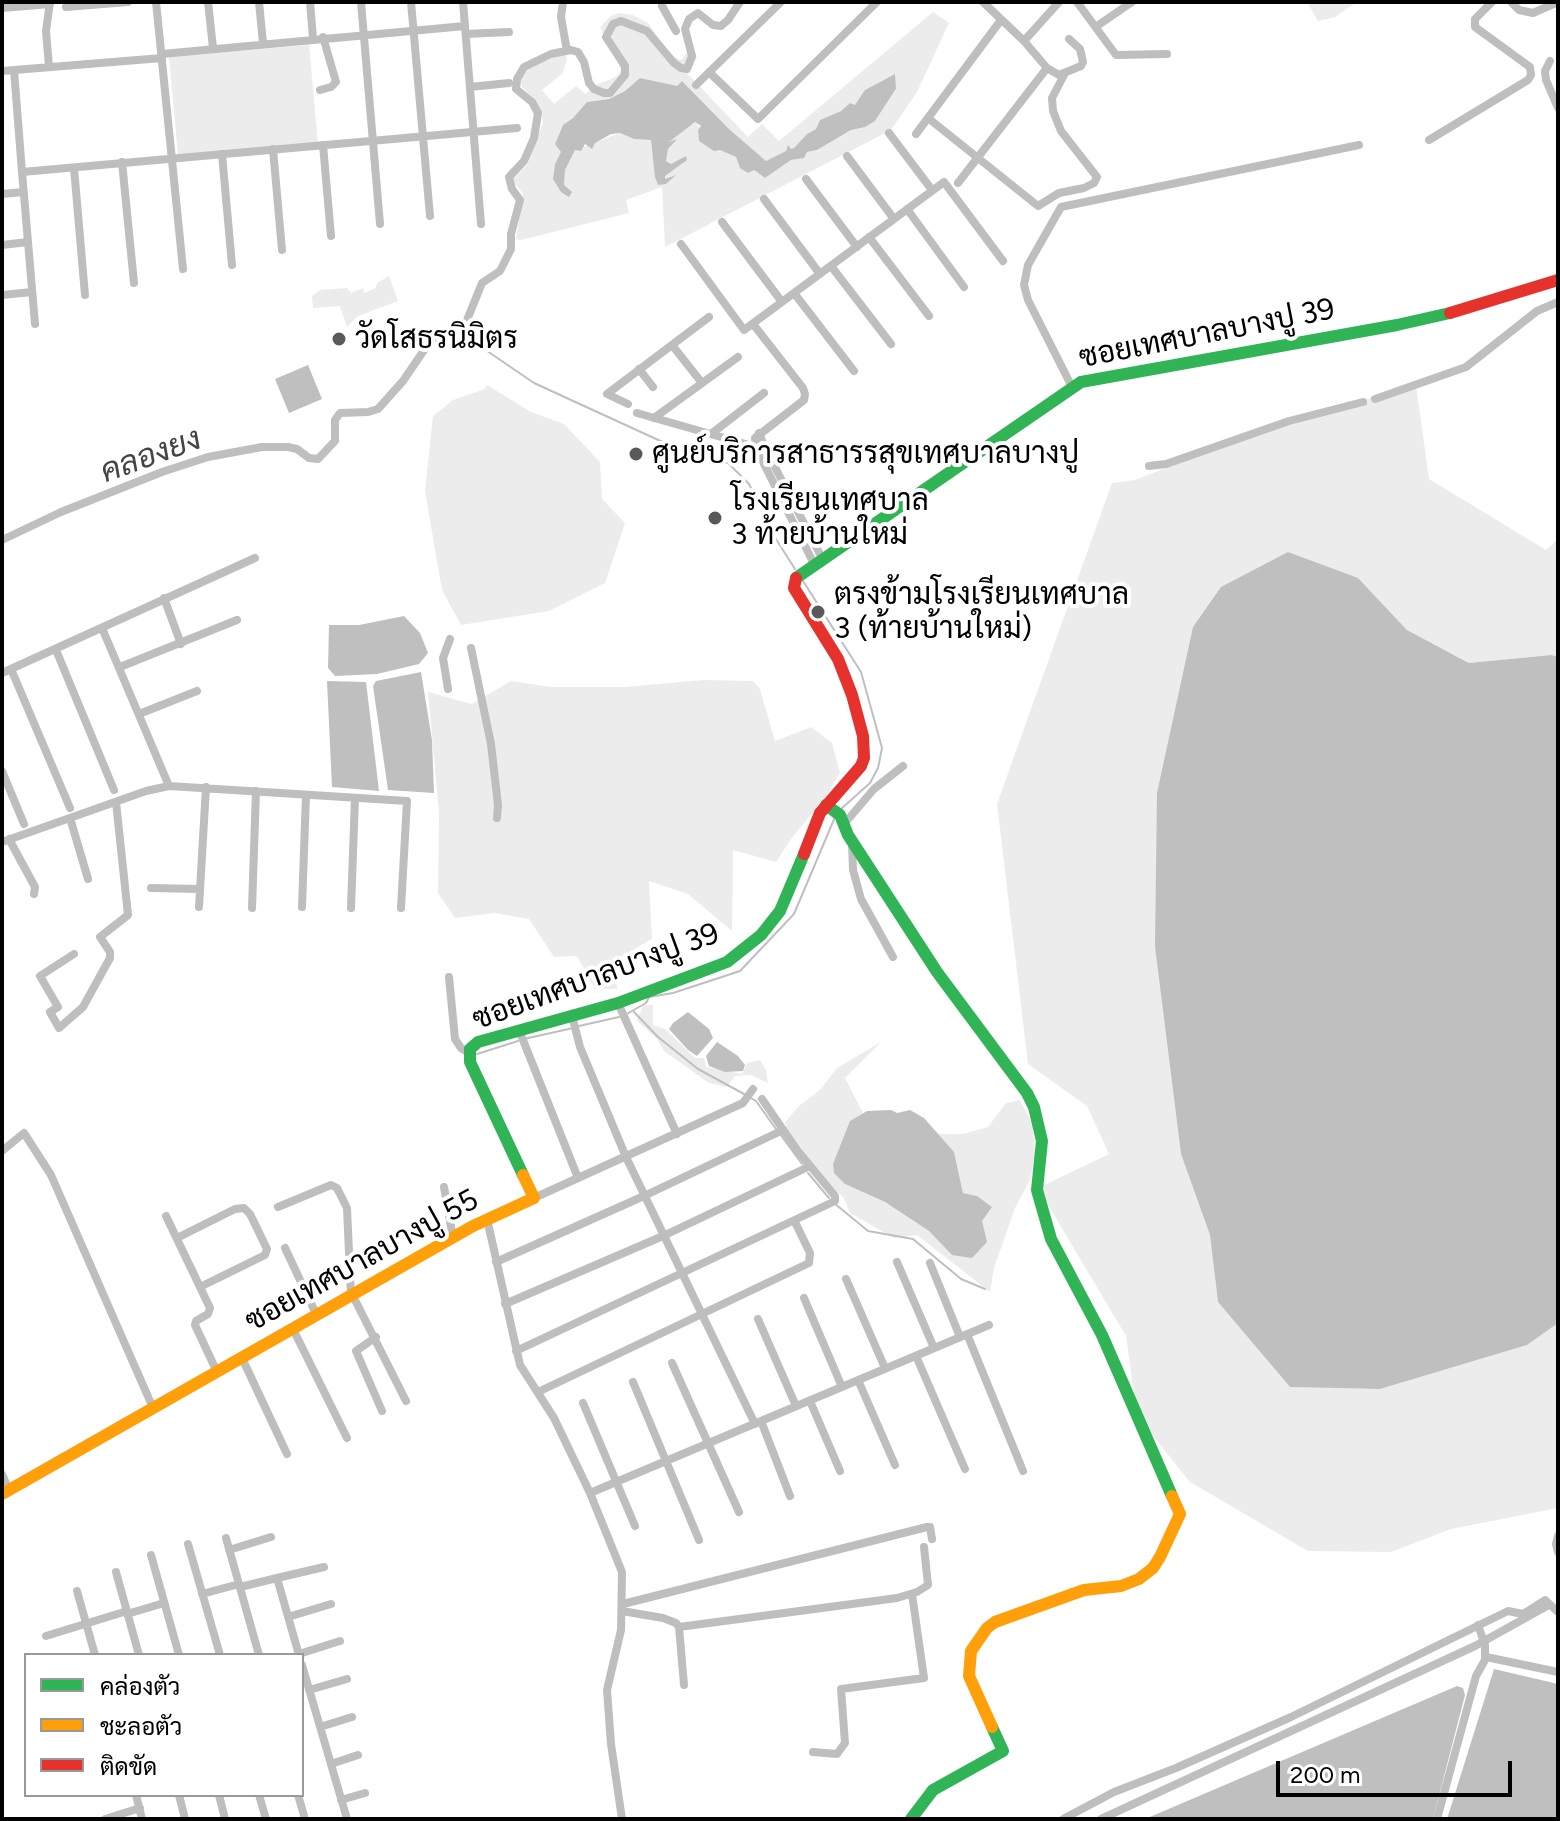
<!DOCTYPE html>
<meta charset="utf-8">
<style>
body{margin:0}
#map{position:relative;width:1560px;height:1821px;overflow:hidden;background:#fff;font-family:Figtree,Sarabun,sans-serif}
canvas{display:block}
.frame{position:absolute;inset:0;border:4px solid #000;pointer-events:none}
.legend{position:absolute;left:24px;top:1653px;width:280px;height:144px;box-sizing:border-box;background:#fff;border:2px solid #999;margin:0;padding:10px 14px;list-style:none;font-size:24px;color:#000}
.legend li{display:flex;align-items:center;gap:16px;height:40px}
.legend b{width:40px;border:2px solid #999}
.scale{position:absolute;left:1276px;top:1761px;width:236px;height:36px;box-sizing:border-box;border:4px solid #000;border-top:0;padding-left:10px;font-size:24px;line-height:28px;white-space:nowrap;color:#000;-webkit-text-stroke:6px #fff;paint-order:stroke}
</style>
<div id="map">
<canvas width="1560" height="1821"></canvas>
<div class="frame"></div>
<ul class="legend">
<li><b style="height:10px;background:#30b455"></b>คล่องตัว</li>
<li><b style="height:10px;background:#ff9f0a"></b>ชะลอตัว</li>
<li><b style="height:10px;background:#e5322d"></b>ติดขัด</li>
</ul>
<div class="scale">200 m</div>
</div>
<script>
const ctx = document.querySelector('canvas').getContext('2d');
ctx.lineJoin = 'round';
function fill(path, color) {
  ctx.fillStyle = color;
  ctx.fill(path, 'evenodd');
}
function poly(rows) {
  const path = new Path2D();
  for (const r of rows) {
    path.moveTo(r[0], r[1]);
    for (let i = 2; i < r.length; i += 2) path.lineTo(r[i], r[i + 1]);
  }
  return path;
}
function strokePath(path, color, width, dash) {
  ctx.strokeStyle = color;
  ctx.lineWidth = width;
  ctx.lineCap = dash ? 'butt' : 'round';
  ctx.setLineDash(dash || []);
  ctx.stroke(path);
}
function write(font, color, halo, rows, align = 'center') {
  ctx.font = font + ' Figtree,Sarabun,sans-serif';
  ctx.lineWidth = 8;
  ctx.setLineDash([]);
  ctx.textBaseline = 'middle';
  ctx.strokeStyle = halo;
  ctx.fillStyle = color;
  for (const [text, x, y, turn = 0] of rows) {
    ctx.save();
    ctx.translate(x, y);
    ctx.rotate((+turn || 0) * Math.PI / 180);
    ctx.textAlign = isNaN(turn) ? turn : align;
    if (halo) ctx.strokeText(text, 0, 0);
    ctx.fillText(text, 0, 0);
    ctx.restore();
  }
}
fill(poly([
 [1307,2,1357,2,1335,17,1318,21],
 [933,12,949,23,917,92,891,130,665,247,662,187,626,200,629,213,521,240,516,239,523,194,514,182,514,178,527,165,543,123,541,112,535,100,522,87,520,81,523,74,527,68,564,54,567,58,563,73,542,90,554,104,576,86,585,94,598,84,616,77,621,70,600,27,611,16,620,13,633,15,648,23,671,56,681,60,689,50,697,58,687,73,748,137,762,124,779,141],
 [640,78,677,87,682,81,729,129,766,161,786,151,788,146,791,149,794,148,807,134,816,129,820,120,841,111,850,103,855,105,866,90,885,79,896,90,875,121,851,130,817,150,807,152,804,158,791,160,765,178,736,157,720,150,695,122,671,138,667,144,665,160,671,164,686,157,664,176,665,179,675,175,658,185,651,140,634,139,620,133,575,150,565,170,564,185,555,164,562,152,555,144,563,125,573,118,587,102,609,99,625,91],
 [309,45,318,143,178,155,169,57],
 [389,276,398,301,358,316,347,327,340,306,313,308,312,296,320,290,347,288,351,293,363,288,364,293,376,288,377,283],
 [487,385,531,412,564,424,600,462,602,499,625,523,605,583,549,611,461,625,442,590,425,491,433,416,453,400,485,389],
 [1416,385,1429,479,1546,550,1558,539,1558,657,1550,655,1470,663,1407,630,1358,578,1155,947,1181,1154,1210,1235,1218,1302,1290,1387,1380,1389,1527,1345,1558,1323,1558,1508,1451,1529,1391,1552,1308,1551,1190,1482,1137,1416,1126,1336,1038,1188,1109,1154,1087,1106,1028,1064,997,804,1112,483,1135,480,1271,427],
 [703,680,753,681,760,689,775,741,811,727,832,743,840,773,824,799,791,839,776,862,733,850,732,931,688,894,649,881,652,939,614,961,617,989,595,989,577,956,554,957,529,919,495,913,455,918,438,893,439,813,428,692,472,704,511,681,551,687,625,687],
 [643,1005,653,1005,653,1025,665,1029,695,1058,704,1058,706,1067,742,1074,747,1063,760,1060,766,1070,768,1083,751,1075,735,1076,727,1087,709,1083,664,1051,657,1039,637,1021],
 [881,1042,845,1078,863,1113,850,1121,845,1184,885,1202,929,1231,952,1255,982,1221,977,1196,963,1193,954,1152,937,1134,963,1134,988,1127,1006,1103,1020,1100,1033,1125,1035,1154,1030,1180,1015,1208,994,1268,990,1292,917,1235,894,1238,850,1213,844,1198,812,1169,789,1138,785,1122,799,1106,820,1090,837,1068]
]), '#ececec');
fill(poly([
 [895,74,896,89,875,121,865,127,851,130,817,150,807,152,804,158,791,160,765,178,754,170,748,173,740,168,736,157,720,150,714,151,699,141,698,130,701,126,695,122,669,142,677,139,668,149,666,161,671,164,686,156,687,160,665,176,665,179,676,175,666,184,658,185,655,177,651,140,634,139,620,133,611,134,595,143,592,149,585,144,581,151,575,150,565,170,564,185,572,192,569,197,561,192,553,179,555,164,561,152,555,144,563,125,573,118,587,102,609,99,625,91,640,78,677,86,682,81,729,129,766,161,786,151,788,145,791,149,794,148,807,134,816,129,820,120,841,111,850,103,855,105,865,90],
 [308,365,322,399,289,413,275,379],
 [1288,552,1358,578,1407,630,1469,663,1551,655,1558,657,1558,1323,1527,1345,1380,1389,1290,1387,1218,1302,1210,1235,1181,1154,1155,947,1157,793,1193,627,1221,587],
 [404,616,420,633,428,653,419,664,377,674,335,676,328,668,329,625,359,625],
 [421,672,432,740,434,793,388,790,373,686,376,681],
 [327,681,366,682,379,791,332,787],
 [688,1012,709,1029,713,1038,697,1056,688,1050,669,1029,673,1023],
 [717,1042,738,1056,745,1065,743,1071,725,1072,709,1066,706,1056],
 [891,1110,897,1113,910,1110,924,1118,954,1152,963,1193,977,1196,992,1207,982,1221,987,1242,972,1258,952,1255,929,1231,885,1202,845,1184,834,1173,833,1164,850,1121,867,1111],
 [1494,1669,1558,1684,1558,1819,1447,1819],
 [1457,1686,1463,1688,1465,1695,1433,1819,1145,1819]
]), '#bfbfbf');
strokePath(poly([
 [463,330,474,342,534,383,667,444,728,463,749,484,774,536,795,569],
 [803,581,861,672,882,748,878,768,870,783,841,809],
 [634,1012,658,1037,698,1069,744,1094],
 [625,1015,646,1003,649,997,673,993,740,971,794,914,835,817],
 [579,1026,619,1017],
 [524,1039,573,1028],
 [477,1054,518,1041],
 [749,1097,756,1101,776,1129],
 [780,1134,802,1164],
 [808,1173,829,1198],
 [834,1203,868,1231,913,1239,961,1279,985,1289]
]), '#bfbfbf', 2);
strokePath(poly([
 [563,2,561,17,567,51],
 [1375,399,1466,367,1537,311,1558,302],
 [1149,466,1166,464,1289,421,1363,402],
 [2,540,61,512,162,472,208,457,262,447,288,447,297,449,309,458,318,459,335,441,335,420,340,413,368,412,378,409,403,381,431,340,463,330,482,283,500,271,511,249,511,234,520,200,512,189,509,177,524,161,534,138,538,113,532,102,516,89,517,79,524,67,551,54,571,50,578,52,584,62,589,83,594,89,604,93,610,93,625,75,625,66,606,37,613,24,621,21,647,31,674,63,681,68,687,69,692,56,685,29,689,19,698,13,713,25,721,26,728,20,740,2],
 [1101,1819,1475,1646,1547,1606]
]), '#bfbfbf', 8);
strokePath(poly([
 [156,2,183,269],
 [208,2,213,48],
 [259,2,263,43],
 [310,2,313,38],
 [361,2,380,224],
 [411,2,430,216],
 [463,2,481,224],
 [983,2,1024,41],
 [1077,2,1116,55,1167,54],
 [1511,2,1519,10,1533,13,1558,2],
 [662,6,676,31],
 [66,7,128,2],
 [2,8,50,4],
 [1097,26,1132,2],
 [466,34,509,32],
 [162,54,465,26],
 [1550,61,1545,71,1546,80,1558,108],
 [49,67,46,31,50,2],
 [1047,68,1059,75,1081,66,1083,62,1080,49,1069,39],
 [14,70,22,172,517,128],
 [2,71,162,58],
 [709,72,758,119,877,2],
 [696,85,781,2],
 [470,87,509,83],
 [320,90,331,87,336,82,323,37],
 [928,118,1038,206,1059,193,1084,188,1094,183,1097,177,1061,131,1053,111,1052,98,1064,75],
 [889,133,932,190],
 [916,134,1001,20],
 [1429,140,1528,80,1531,75,1530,67,1475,27,1475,19,1492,2],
 [323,145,331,236],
 [273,149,282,250],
 [222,154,232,265],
 [847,156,894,219],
 [122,162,134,283],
 [74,168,85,295],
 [22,172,35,324],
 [806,179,857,247],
 [958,183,1047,68,1024,41,1059,2],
 [2,194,23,192],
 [764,199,820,274],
 [907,209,964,287],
 [722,222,782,302],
 [869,237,929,316],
 [681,244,744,330,944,182,1003,261],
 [2,245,28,242],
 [831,266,891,344],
 [794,293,854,371],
 [2,295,32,292],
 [753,324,803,388,805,394,804,400,755,438,757,450,814,564],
 [672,345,702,383],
 [639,369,653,387],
 [1072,387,1028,300,1024,285,1028,265,1061,207,1359,145],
 [628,404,607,394,709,317],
 [637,413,756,447],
 [654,418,738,357],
 [759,433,764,446,822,558],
 [711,434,764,393],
 [164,598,181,644],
 [102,628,169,786],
 [471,648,491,744,498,805,497,818],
 [56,650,114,790],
 [120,667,237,620],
 [11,669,70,808],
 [2,673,255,558],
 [448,689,443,658,450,639],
 [139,714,197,691],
 [2,771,24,824],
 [70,818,88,879],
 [844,824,874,789,903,766],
 [9,839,35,887,34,894],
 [2,842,146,791,169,786,407,801,401,908],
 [852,842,853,870,861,899,893,957],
 [151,888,200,889],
 [199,907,206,787],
 [302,907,306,795],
 [252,908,256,791],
 [351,908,355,798],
 [74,954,40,976,58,1007,50,1012,59,1028,83,1007,110,958,110,952,100,937,128,915,116,802],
 [449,977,455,1039,461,1048,469,1053],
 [618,1003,677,1134],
 [572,1016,580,1047,626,1157,755,1424],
 [519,1030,578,1178],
 [2,1151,24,1133,51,1175,153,1408],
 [444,1187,453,1238],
 [534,1198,743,1103,753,1089],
 [278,1207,331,1185,337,1188,347,1208,351,1297],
 [166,1216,210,1308,208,1314,196,1321,195,1325,217,1372],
 [487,1219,520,1365,554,1418,590,1493,622,1572,621,1630,607,1690,611,1744,622,1819],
 [177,1238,235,1209,244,1208,250,1214,267,1249,265,1255,200,1287],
 [285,1248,317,1316],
 [496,1262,644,1196,783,1130],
 [897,1262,934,1348],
 [930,1263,960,1337],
 [846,1279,885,1368],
 [353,1296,406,1401],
 [804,1298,842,1387],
 [505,1304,663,1236,810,1166],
 [758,1319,796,1406],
 [293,1329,347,1438],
 [967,1334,1023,1471],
 [376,1337,356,1351,382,1411],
 [516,1351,835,1201,835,1196,797,1150,762,1099],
 [916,1356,965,1469],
 [242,1358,287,1454],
 [672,1363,739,1512],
 [858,1380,895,1465],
 [633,1382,699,1540],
 [538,1392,809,1263,810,1253,795,1222],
 [810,1401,840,1471],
 [583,1403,635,1526],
 [761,1421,790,1496],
 [2,1474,9,1490],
 [590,1493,989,1325],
 [1558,1536,1556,1544,1558,1552],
 [226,1538,259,1655],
 [188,1544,220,1655],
 [229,1550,271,1537],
 [151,1555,179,1655],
 [116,1572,139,1655],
 [277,1578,324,1567],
 [240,1587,277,1578,299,1655],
 [77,1591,95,1655],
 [202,1594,239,1584],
 [623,1604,927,1527,930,1527,932,1539],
 [622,1611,663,1618,676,1623,679,1627,684,1685],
 [127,1614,164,1603],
 [288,1617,331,1604],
 [679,1627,897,1598,917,1592,928,1585,924,1547],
 [46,1636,127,1611],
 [299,1654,340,1641],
 [1486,1657,1558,1672],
 [302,1665,347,1819],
 [309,1690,347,1679],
 [320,1727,352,1717],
 [813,1752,837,1754,845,1743,841,1689,924,1678,912,1594],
 [331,1764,358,1755],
 [136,1795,142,1819],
 [179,1795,185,1819],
 [219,1795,225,1819],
 [259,1795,266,1819],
 [298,1795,305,1819],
 [341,1800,365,1793],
 [105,1819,140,1808],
 [1063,1819,1114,1792,1176,1768,1291,1717,1508,1611,1523,1614,1545,1600,1558,1612],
 [1437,1819,1476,1676,1485,1660,1485,1645,1478,1625]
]), '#bebebe', 8);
strokePath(poly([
 [796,578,1081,382,1397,325,1450,313],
 [826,805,840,815,848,835,937,972,1027,1093,1034,1107,1042,1141,1037,1190,1051,1239,1102,1335,1172,1496],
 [523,1175,470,1062,470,1049,478,1042,618,1003,727,962,761,935,780,911,804,854],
 [911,1819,933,1790,1003,1751,992,1727]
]), '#30b455', 12);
strokePath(poly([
 [2,1494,473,1226,534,1198,523,1175],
 [992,1727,969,1676,971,1651,987,1628,995,1622,1084,1590,1121,1586,1139,1579,1153,1568,1160,1557,1180,1514,1172,1496]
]), '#ff9f0a', 12);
strokePath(poly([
 [1450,313,1558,280],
 [796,578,794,588,838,659,852,695,863,736,864,758,861,766,820,813,804,854]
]), '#e5322d', 12);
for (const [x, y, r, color] of [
 [339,339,8,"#595959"],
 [636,454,8,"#595959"],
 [715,518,8,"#595959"],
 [818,612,8,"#595959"]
]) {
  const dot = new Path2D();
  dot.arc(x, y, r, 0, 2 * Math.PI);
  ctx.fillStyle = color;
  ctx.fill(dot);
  strokePath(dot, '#fff', 3);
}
write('30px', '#000', '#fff', [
 ["ซอยเทศบาลบางปู 39",1207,334,-11],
 ["ซอยเทศบาลบางปู 39",596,977,-20],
 ["ซอยเทศบาลบางปู 55",362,1261,-29]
]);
write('30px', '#000', '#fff', [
 ["วัดโสธรนิมิตร",355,339],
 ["ศูนย์บริการสาธารรสุขเทศบาลบางปู",652,454],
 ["โรงเรียนเทศบาล",731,501],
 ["3 ท้ายบ้านใหม่",731,535],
 ["ตรงข้ามโรงเรียนเทศบาล",834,595],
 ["3 (ท้ายบ้านใหม่)",834,629]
], 'left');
write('italic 32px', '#444', '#fff', [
 ["คลองยง",151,456,-20]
]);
</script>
